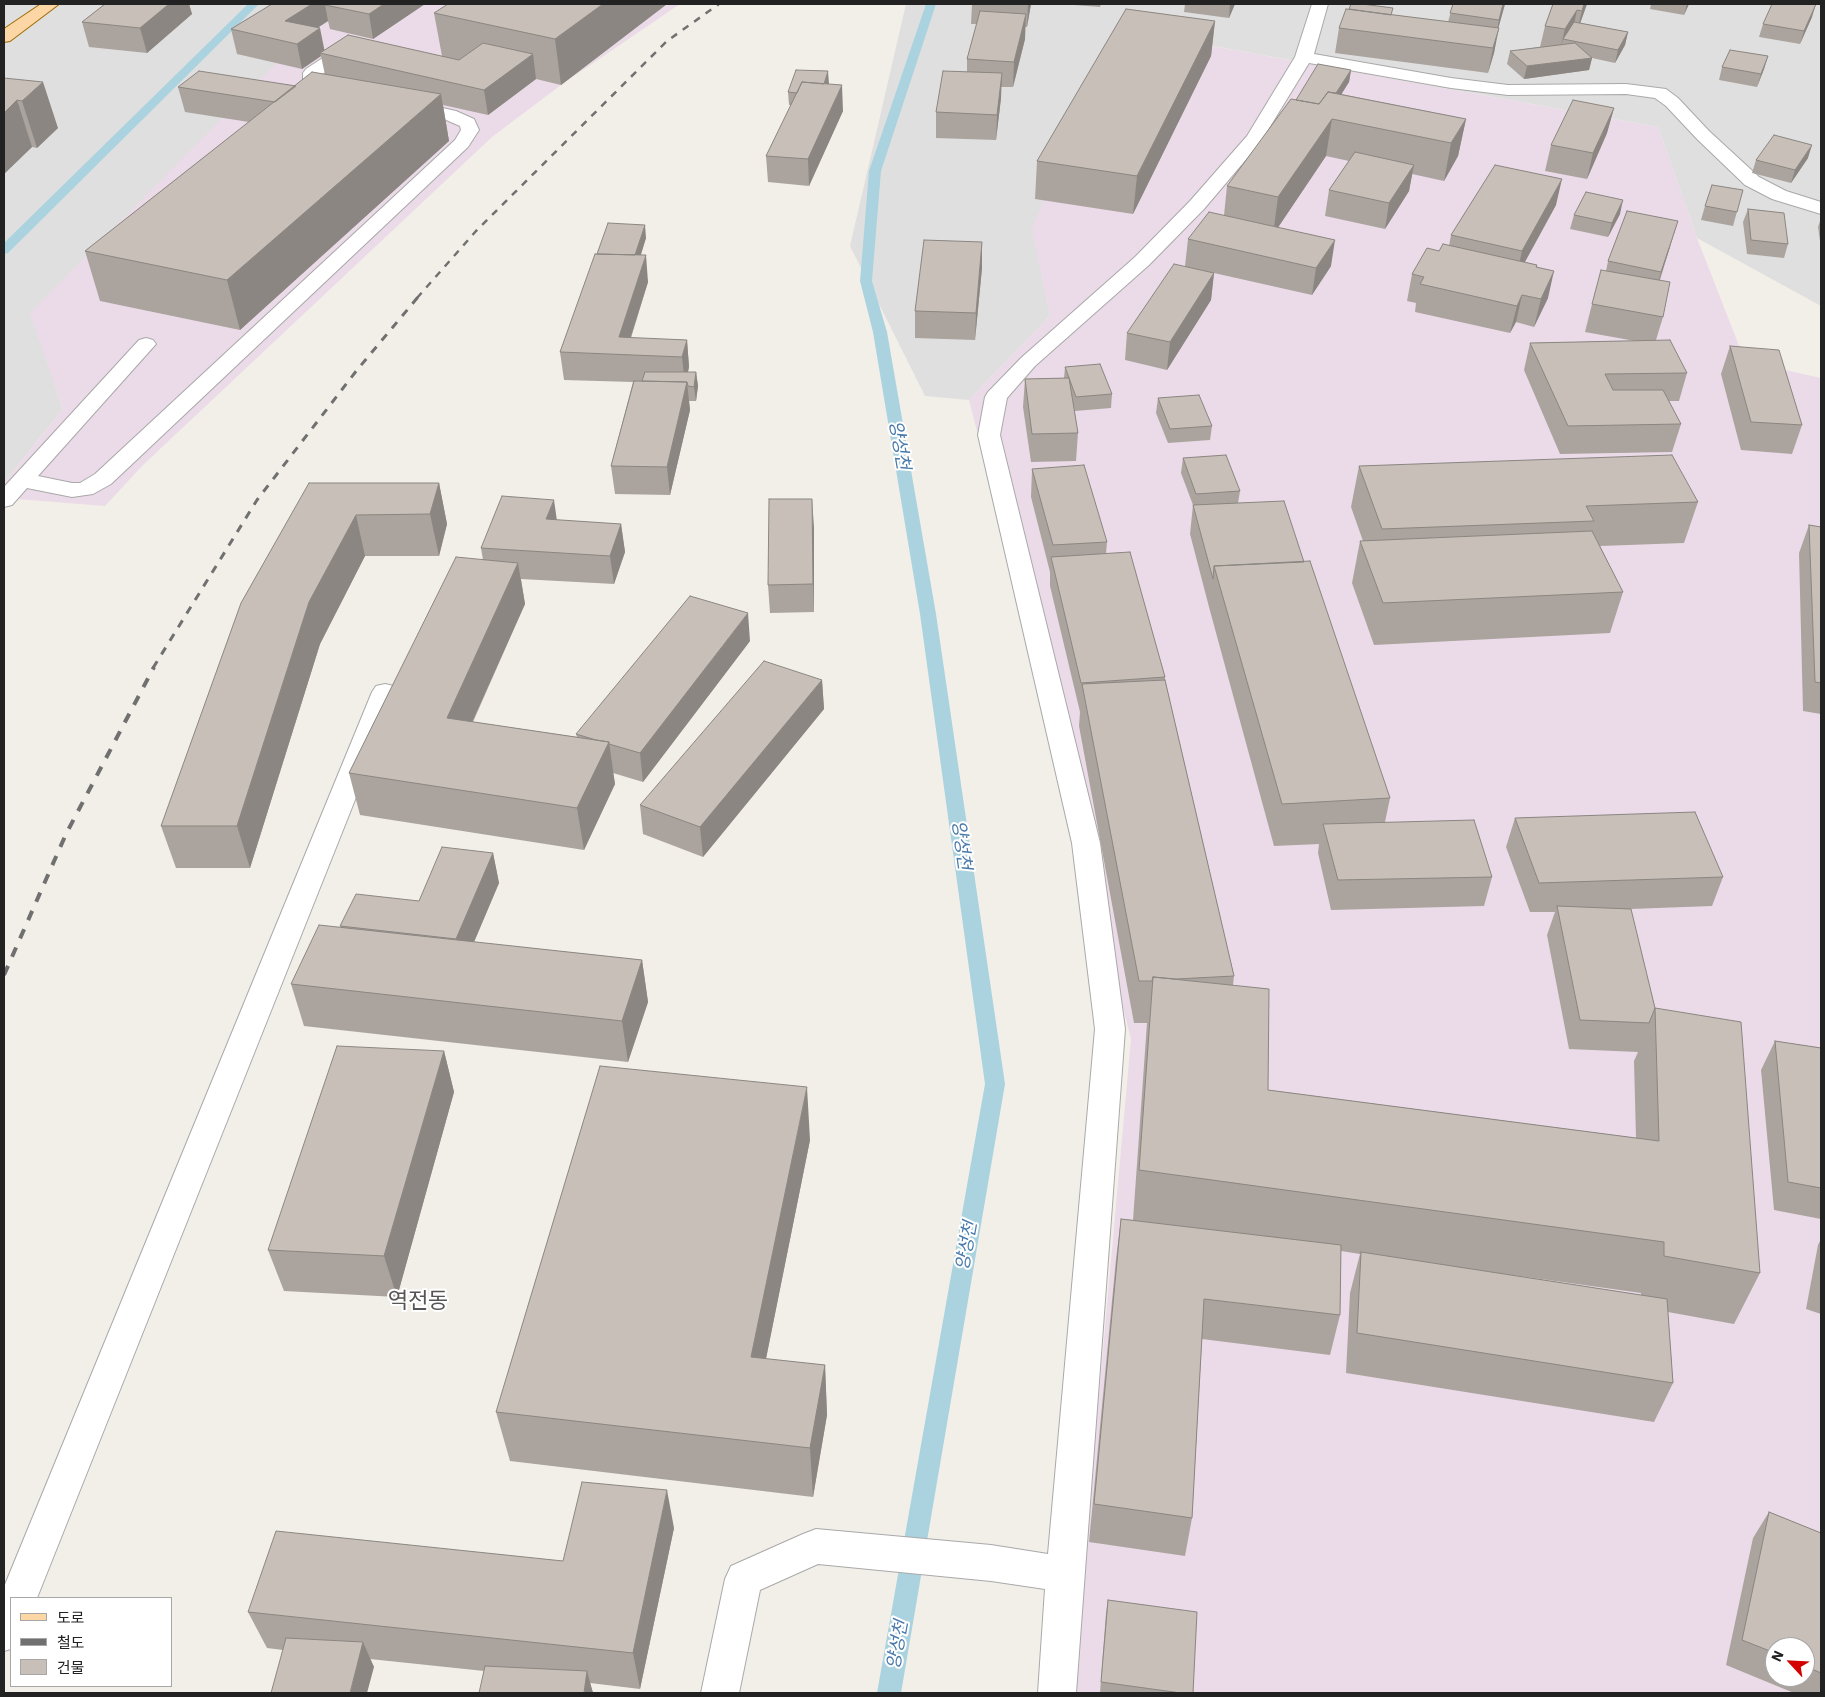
<!DOCTYPE html>
<meta charset="utf-8">
<style>
body{margin:0}
#map{position:relative;width:1825px;height:1697px;overflow:hidden;background:#f2efe9;font-family:"IBM Plex Sans","Noto Sans KR",sans-serif}
canvas{display:block}
.frame{position:absolute;inset:0;border:5px solid #222;pointer-events:none}
.legend{position:absolute;left:10px;top:1597px;width:162px;height:90px;box-sizing:border-box;background:#fff;border:1px solid #a7a7a7;margin:0;padding:6px 9px;list-style:none;font-size:15px;color:#222}
.legend li{display:flex;align-items:center;gap:10px;height:25px}
.legend b{width:25px;border:1px solid #a7a7a7}
.north{position:absolute;left:1765px;top:1637px;width:50px;height:50px;box-sizing:border-box;background:#fff;border:1px solid #a7a7a7;border-radius:50%;rotate:295deg;font-size:14px;font-weight:700;line-height:20px;text-align:center;color:#222}
.north::after{content:'';display:block;margin:auto;width:18px;height:22px;background:#d40000;clip-path:polygon(50% 0,100% 100%,50% 72%,0 100%)}
</style>
<div id="map">
<canvas width="1825" height="1697"></canvas>
<div class="frame"></div>
<ul class="legend">
<li><b style="height:6px;background:#fcd6a4"></b>도로</li>
<li><b style="height:6px;background:#707070"></b>철도</li>
<li><b style="height:14px;background:#c7bfb8"></b>건물</li>
</ul>
<div class="north">N</div>
</div>
<script>
const ctx = document.querySelector('canvas').getContext('2d');
ctx.lineJoin = 'round';
function fill(path, color) {
  ctx.fillStyle = color;
  ctx.fill(path, 'evenodd');
}
function poly(rows) {
  const path = new Path2D();
  for (const r of rows) {
    path.moveTo(r[0], r[1]);
    for (let i = 2; i < r.length; i += 2) path.lineTo(r[i], r[i + 1]);
  }
  return path;
}
function strokePath(path, color, width, dash) {
  ctx.strokeStyle = color;
  ctx.lineWidth = width;
  ctx.lineCap = dash ? 'butt' : 'round';
  ctx.setLineDash(dash || []);
  ctx.stroke(path);
}
function write(font, color, halo, rows, align = 'center') {
  ctx.font = font + ' "IBM Plex Sans","Noto Sans KR",sans-serif';
  ctx.lineWidth = 4;
  ctx.setLineDash([]);
  ctx.textBaseline = 'middle';
  ctx.strokeStyle = halo;
  ctx.fillStyle = color;
  for (const [text, x, y, turn = 0] of rows) {
    ctx.save();
    ctx.translate(x, y);
    ctx.rotate((+turn || 0) * Math.PI / 180);
    ctx.textAlign = isNaN(turn) ? turn : align;
    if (halo) ctx.strokeText(text, 0, 0);
    ctx.fillText(text, 0, 0);
    ctx.restore();
  }
}
fill(poly([
 [4,4,356,4,31,313,63,409,4,483],
 [906,4,1821,4,1821,306,1697,238,1658,127,1114,28,1033,229,1050,316,969,400,925,396,850,246]
]), '#e0dfdf');
fill(poly([
 [356,4,680,4,561,85,492,137,142,466,105,506,4,498,4,483,63,409,30,313,313,26],
 [1113,28,1658,127,1697,238,1745,361,1821,378,1821,1693,1072,1693,1131,1039,969,400,1050,316,1032,229],
 [1775,1647,1805,1647,1805,1677,1775,1677]
]), '#ebdbe8');
fill(poly([
 [248,4,259,4,8,253,4,254,4,243,248,4],
 [926,4,936,4,881,171,872,281,887,332,936,614,1005,1084,901,1693,877,1693,985,1084,920,614,873,332,860,281,869,171,926,4]
]), '#aad3df');
const minor = poly([
 [1312,4,1328,4,1314,54,1451,78,1508,85,1626,84,1666,89,1678,98,1709,131,1759,177,1786,191,1821,202,1821,214,1772,199,1745,185,1697,139,1666,106,1655,98,1626,94,1508,95,1451,88,1309,63,1260,143,1204,209,1149,265,1035,366,1007,398,1000,435,1100,843,1125,1029,1076,1693,1038,1693,1045,1589,991,1581,818,1564,760,1590,739,1693,701,1693,725,1579,731,1566,803,1534,816,1529,991,1545,1048,1554,1095,1029,1072,843,978,435,985,397,988,392,1021,358,1135,257,1190,201,1247,136,1295,57,1312,4],
 [354,40,360,41,362,45,360,49,321,75,321,79,324,81,344,85,347,89,344,93,338,94,313,89,306,85,303,81,303,73,306,69,348,41,354,40],
 [407,100,456,111,474,119,479,130,468,147,111,484,93,494,72,497,27,488,12,505,4,507,4,487,139,340,146,338,153,340,156,344,38,476,72,483,80,483,95,474,455,140,461,130,460,126,444,119,401,109,398,105,401,101,407,100],
 [385,684,394,686,398,692,37,1598,11,1598,11,1649,4,1651,4,1587,372,692,376,686,385,684]
]);
const major = poly([
 [41,4,59,4,10,41,4,42,4,29,41,4]
]);
strokePath(minor, '#a9a9a9', 2);
strokePath(major, '#a06b00', 2);
fill(minor, '#fff');
fill(major, '#fcd6a4');
strokePath(poly([
 [417,298,476,231,667,41,719,4]
]), '#707070', 2.5, [7, 7]);
strokePath(poly([
 [153,668,257,500,357,370,418,297]
]), '#707070', 3, [8, 8]);
strokePath(poly([
 [4,975,66,834,154,667]
]), '#707070', 4, [10, 10]);
fill(poly([
 [105,4,189,4,192,14,147,53,89,47,82,22],
 [272,4,425,4,373,39,330,29,328,21,317,28,324,50,442,56,434,13,667,4,561,85,536,79,488,115,443,105,449,141,240,330,100,301,85,251,249,122,185,112,178,87,296,86,325,75,321,56,302,69,237,54,231,29],
 [972,4,1031,4,1027,27,1025,27,1025,39,1013,87,1001,87,1001,98,996,140,936,138,936,112,967,72,967,59,977,24,971,24],
 [1061,4,1101,4,1100,7],
 [1185,4,1235,4,1229,18,1184,12],
 [1453,4,1505,4,1498,28,1494,53,1488,73,1335,53,1339,28,1392,15,1448,22],
 [1553,4,1587,4,1580,23,1628,32,1625,45,1615,63,1592,58,1589,70,1524,79,1507,64,1510,51,1540,47,1545,26],
 [1651,4,1689,4,1684,15,1650,9],
 [1812,17,1800,44,1759,37,1763,24],
 [1215,21,1211,56,1133,214,1035,199,1037,161],
 [1768,56,1764,69,1757,87,1719,80,1722,67],
 [1351,70,1349,82,1341,94,1466,119,1458,156,1444,181,1412,174,1409,191,1385,229,1325,216,1329,190,1349,161,1326,156,1278,227,1331,266,1312,295,1214,273,1211,300,1167,370,1125,360,1127,333,1185,266,1188,239,1224,215,1227,186,1296,100],
 [4,78,58,128,37,148,32,147,4,174],
 [828,84,843,111,809,186,768,182,766,156,791,105,789,105,788,92],
 [1614,108,1607,133,1587,179,1545,171,1551,145],
 [1808,158,1791,183,1752,173,1756,160],
 [1743,190,1733,226,1701,220,1705,206],
 [1556,205,1525,262,1537,265,1537,268,1548,298,1534,327,1516,322,1510,333,1415,312,1416,303,1407,301,1412,274,1439,251,1449,246,1451,235],
 [1748,209,1788,244,1784,258,1747,254,1743,222],
 [1620,214,1608,237,1570,229,1574,215],
 [1821,218,1821,241,1820,241,1818,227],
 [646,238,641,255,648,282,631,338,687,340,689,367,688,372,696,372,698,386,696,401,689,401,690,410,670,495,615,494,611,466,633,382,564,380,560,352,597,254],
 [982,242,982,268,975,340,915,338,915,311],
 [1670,247,1660,280,1663,317,1656,340,1687,373,1679,401,1669,401,1681,424,1672,452,1560,454,1524,370,1530,343,1635,341,1585,332,1592,304,1606,271,1608,261],
 [1730,346,1802,425,1792,454,1741,450,1721,374],
 [1065,367,1112,394,1111,408,1075,411,1074,407,1078,433,1076,461,1031,462,1023,407,1025,379,1064,378],
 [1158,398,1212,426,1210,440,1168,443,1156,413],
 [1183,458,1240,491,1238,503,1304,562,1390,798,1385,822,1492,877,1484,906,1331,910,1318,853,1319,844,1274,846,1209,607,1190,534,1193,505,1181,473],
 [1359,466,1698,502,1684,543,1600,546,1623,592,1610,633,1374,645,1352,583,1360,541,1363,541,1351,507],
 [1032,469,1107,542,1106,554,1165,677,1165,680,1234,976,1233,985,1268,1090,1636,1138,1634,1061,1638,1052,1569,1049,1547,935,1555,912,1530,912,1506,847,1515,818,1723,877,1712,906,1630,909,1655,1008,1760,1273,1734,1324,1668,1312,1673,1383,1654,1422,1346,1373,1350,1293,1360,1254,1341,1251,1340,1315,1330,1355,1202,1339,1192,1518,1185,1556,1089,1542,1116,1259,1121,1219,1133,1220,1147,1023,1134,1023,1079,726,1080,712,1050,586,1050,572,1031,497],
 [1505,1274,1641,1293,1641,1295],
 [309,483,439,483,447,524,439,556,365,556,320,644,250,868,176,868,161,826],
 [557,520,621,524,625,552,614,584,521,579,525,604,473,722,577,737,576,734,750,641,643,782,613,773,615,784,584,850,360,815,349,773,483,560,481,548],
 [1809,525,1821,527,1821,714,1803,711,1799,553],
 [814,527,814,612,770,613,768,585],
 [822,680,824,709,703,857,643,834,640,805],
 [493,853,499,883,474,942,642,960,648,1002,628,1062,304,1026,291,984,341,927,340,926,419,901],
 [1775,1041,1821,1048,1821,1219,1774,1210,1761,1070],
 [444,1051,454,1092,397,1297,284,1291,268,1250],
 [810,1140,766,1359,825,1365,827,1415,813,1497,510,1461,496,1412],
 [1821,1239,1821,1314,1806,1309,1818,1245],
 [1769,1512,1821,1533,1821,1693,1794,1693,1726,1665,1753,1538],
 [1775,1647,1805,1647,1805,1677,1775,1677],
 [674,1528,640,1689,590,1683,593,1693,484,1671,370,1659,374,1667,283,1650,267,1648,248,1612,563,1561],
 [1108,1600,1193,1693,1100,1693,1106,1613]
]), '#aba49e');
fill(poly([
 [169,4,189,4,192,14,147,53,140,28],
 [312,4,354,4,325,5,328,21,294,43,285,21],
 [384,4,425,4,373,39,369,14],
 [603,4,667,4,561,85,555,39],
 [1028,4,1031,4,1027,27],
 [1230,4,1235,4,1229,18],
 [1503,4,1505,4,1494,44,1499,20],
 [1584,4,1587,4,1576,35,1582,11],
 [1687,4,1689,4,1684,15],
 [1816,4,1812,17,1800,44,1804,31],
 [1577,10,1572,34,1563,39,1559,53,1565,29],
 [1026,14,1025,39,1013,87,1014,62],
 [1215,21,1211,56,1133,214,1137,176],
 [320,28,325,53,320,53,321,56,302,69,297,44],
 [1499,28,1494,53,1488,73,1493,48],
 [1628,32,1625,45,1615,63,1618,50],
 [533,54,536,79,488,115,484,90],
 [1768,56,1764,69,1757,87,1761,74],
 [1592,58,1589,70,1524,79,1527,66],
 [1351,70,1349,82,1323,124,1325,111],
 [828,71,829,84,821,94],
 [1002,73,1001,98,996,140,997,115],
 [43,82,58,128,37,148,22,101],
 [842,85,843,111,809,186,808,159],
 [441,94,449,141,240,330,227,280],
 [17,100,32,147,4,174,4,113],
 [1614,108,1607,133,1587,179,1593,153],
 [1332,119,1326,156,1273,235,1278,197],
 [1466,119,1458,156,1444,181,1451,143],
 [1812,145,1808,158,1791,183,1795,170],
 [1414,165,1409,191,1385,229,1389,203],
 [1562,179,1556,205,1516,278,1522,251],
 [1623,200,1620,214,1608,237,1612,223],
 [1678,221,1670,247,1653,299,1661,272],
 [645,225,646,238,632,281,631,267],
 [1335,240,1331,266,1312,295,1316,268],
 [982,242,982,268,975,340,976,313],
 [646,255,648,282,625,355,619,337],
 [1554,271,1548,298,1534,327,1541,299],
 [1214,273,1211,300,1167,370,1170,342],
 [1522,295,1516,322,1510,333,1517,306],
 [687,340,689,367,685,384,682,357],
 [696,372,698,386,696,401,694,387],
 [687,382,690,410,670,495,667,467],
 [439,483,447,524,439,556,430,514],
 [812,499,814,527,814,612,813,584],
 [554,500,558,528,546,519],
 [356,515,365,556,320,644,250,868,237,826,309,602],
 [621,524,625,552,614,584,610,556],
 [518,563,525,604,455,760,447,718],
 [748,613,750,641,643,782,640,753],
 [822,680,824,709,703,857,700,827],
 [609,742,615,784,584,850,577,808],
 [493,853,499,883,463,968,456,939],
 [642,960,648,1002,628,1062,622,1021],
 [444,1051,454,1092,397,1297,384,1256],
 [807,1087,810,1140,756,1408,751,1357],
 [825,1365,827,1415,813,1497,810,1448],
 [667,1490,674,1528,640,1689,633,1653],
 [363,1642,374,1667,367,1693,350,1693],
 [587,1671,593,1693,584,1693]
]), '#8b8681');
const building = poly([
 [105,4,169,4,140,28,82,22,105,4],
 [272,4,312,4,285,21,320,28,297,44,231,29,272,4],
 [326,4,384,4,369,14,325,5,326,4],
 [448,4,603,4,555,39,434,13,448,4],
 [1351,4,1362,4,1393,8,1391,15,1349,9,1351,4],
 [1453,4,1503,4,1499,20,1450,13,1453,4],
 [1553,4,1584,4,1582,11,1577,10,1565,29,1545,26,1553,4],
 [1772,4,1816,4,1804,31,1763,24,1772,4],
 [1126,9,1215,21,1137,176,1037,161,1126,9],
 [1346,9,1499,28,1493,48,1339,28,1346,9],
 [980,11,1026,14,1014,62,967,59,980,11],
 [1574,22,1628,32,1618,50,1563,39,1574,22],
 [348,35,459,60,483,43,533,54,484,90,320,53,348,35],
 [1575,43,1592,58,1527,66,1510,51,1575,43],
 [1730,50,1768,56,1761,74,1722,67,1730,50],
 [1318,64,1351,70,1336,93,1328,92,1319,104,1296,100,1318,64],
 [796,70,828,71,824,84,802,82,797,93,788,92,796,70],
 [199,71,296,86,275,102,178,87,199,71],
 [943,71,1002,73,997,115,936,112,943,71],
 [312,72,441,94,227,280,85,251,312,72],
 [4,78,43,82,22,101,17,100,4,113,4,78],
 [802,82,842,85,808,159,766,156,802,82],
 [1328,92,1466,119,1451,143,1332,119,1278,197,1227,186,1291,99,1319,104,1328,92],
 [1573,100,1614,108,1593,153,1551,145,1573,100],
 [1774,135,1812,145,1795,170,1756,160,1774,135],
 [1355,152,1414,165,1389,203,1329,190,1355,152],
 [1495,165,1562,179,1522,251,1451,235,1495,165],
 [1712,185,1743,190,1737,212,1705,206,1712,185],
 [1586,192,1623,200,1612,223,1574,215,1586,192],
 [1748,209,1784,213,1788,244,1751,240,1748,209],
 [1627,211,1678,221,1661,272,1608,261,1627,211],
 [1209,212,1335,240,1316,268,1188,239,1209,212],
 [608,223,645,225,635,255,597,254,608,223],
 [924,240,982,242,976,313,915,311,924,240],
 [1443,244,1537,265,1536,267,1554,271,1541,299,1522,295,1517,306,1420,284,1424,277,1412,274,1427,248,1439,251,1443,244],
 [595,254,646,255,619,337,687,340,682,357,560,352,595,254],
 [1174,264,1214,273,1170,342,1127,333,1174,264],
 [1601,270,1670,282,1663,317,1592,304,1601,270],
 [1670,340,1687,373,1605,374,1613,390,1663,390,1681,424,1568,426,1530,343,1670,340],
 [1730,346,1779,350,1802,425,1751,422,1730,346],
 [1100,364,1112,394,1076,397,1065,367,1100,364],
 [645,372,696,372,694,387,688,386,687,382,642,381,645,372],
 [1069,378,1078,433,1032,434,1025,379,1069,378],
 [634,381,687,382,667,467,611,466,634,381],
 [1199,395,1212,426,1170,429,1158,398,1199,395],
 [1226,455,1240,491,1196,494,1183,458,1226,455],
 [1672,455,1698,502,1586,506,1594,521,1382,529,1359,466,1672,455],
 [1084,465,1107,542,1053,545,1032,469,1084,465],
 [309,483,439,483,430,514,356,515,309,602,237,826,161,826,241,603,309,483],
 [502,496,554,500,546,519,621,524,610,556,481,548,502,496],
 [769,499,812,499,813,584,768,585,769,499],
 [1284,501,1304,562,1214,566,1213,579,1193,505,1284,501],
 [1809,525,1821,527,1821,683,1815,682,1809,525],
 [1592,531,1623,592,1383,603,1360,541,1592,531],
 [1130,552,1165,677,1081,683,1051,557,1130,552],
 [456,557,518,563,447,718,609,742,577,808,349,773,456,557],
 [1310,561,1390,798,1282,804,1214,566,1310,561],
 [690,596,748,613,640,753,609,744,609,742,596,740,576,734,690,596],
 [764,661,822,680,700,827,640,805,764,661],
 [1165,680,1234,976,1176,979,1153,977,1152,981,1139,981,1082,684,1165,680],
 [1695,812,1723,877,1539,883,1515,818,1695,812],
 [1474,820,1492,877,1338,880,1323,824,1474,820],
 [442,847,493,853,456,939,340,926,356,894,419,901,442,847],
 [1557,906,1631,909,1655,1008,1649,1023,1580,1020,1557,906],
 [319,925,642,960,622,1021,291,984,319,925],
 [1153,977,1269,989,1268,1090,1659,1141,1655,1008,1741,1022,1760,1273,1664,1256,1664,1242,1139,1170,1153,977],
 [1775,1041,1821,1048,1821,1188,1788,1182,1775,1041],
 [337,1046,444,1051,384,1256,268,1250,337,1046],
 [600,1066,807,1087,751,1357,825,1365,810,1448,496,1412,600,1066],
 [1121,1219,1341,1245,1340,1315,1204,1299,1192,1518,1094,1504,1121,1219],
 [1361,1252,1667,1299,1673,1383,1357,1333,1361,1252],
 [582,1482,667,1490,633,1653,248,1612,276,1531,563,1561,582,1482],
 [1769,1512,1821,1533,1821,1673,1805,1666,1805,1647,1775,1647,1775,1653,1742,1640,1769,1512],
 [1108,1600,1197,1612,1193,1693,1181,1693,1101,1682,1108,1600],
 [286,1638,363,1642,350,1693,271,1693,286,1638],
 [485,1666,587,1671,584,1693,479,1693,485,1666]
]);
fill(building, '#c7bfb8');
strokePath(building, '#8b8681', 1);
write('italic 18px', '#4a7aab', '#fff', [
 ["양성천",899,445,80],
 ["양성천",961,845,82],
 ["양성천",967,1246,-80],
 ["양성천",898,1645,-80]
]);
write('22px', '#555', '#fff', [
 ["역전동",418,1302]
]);
</script>
